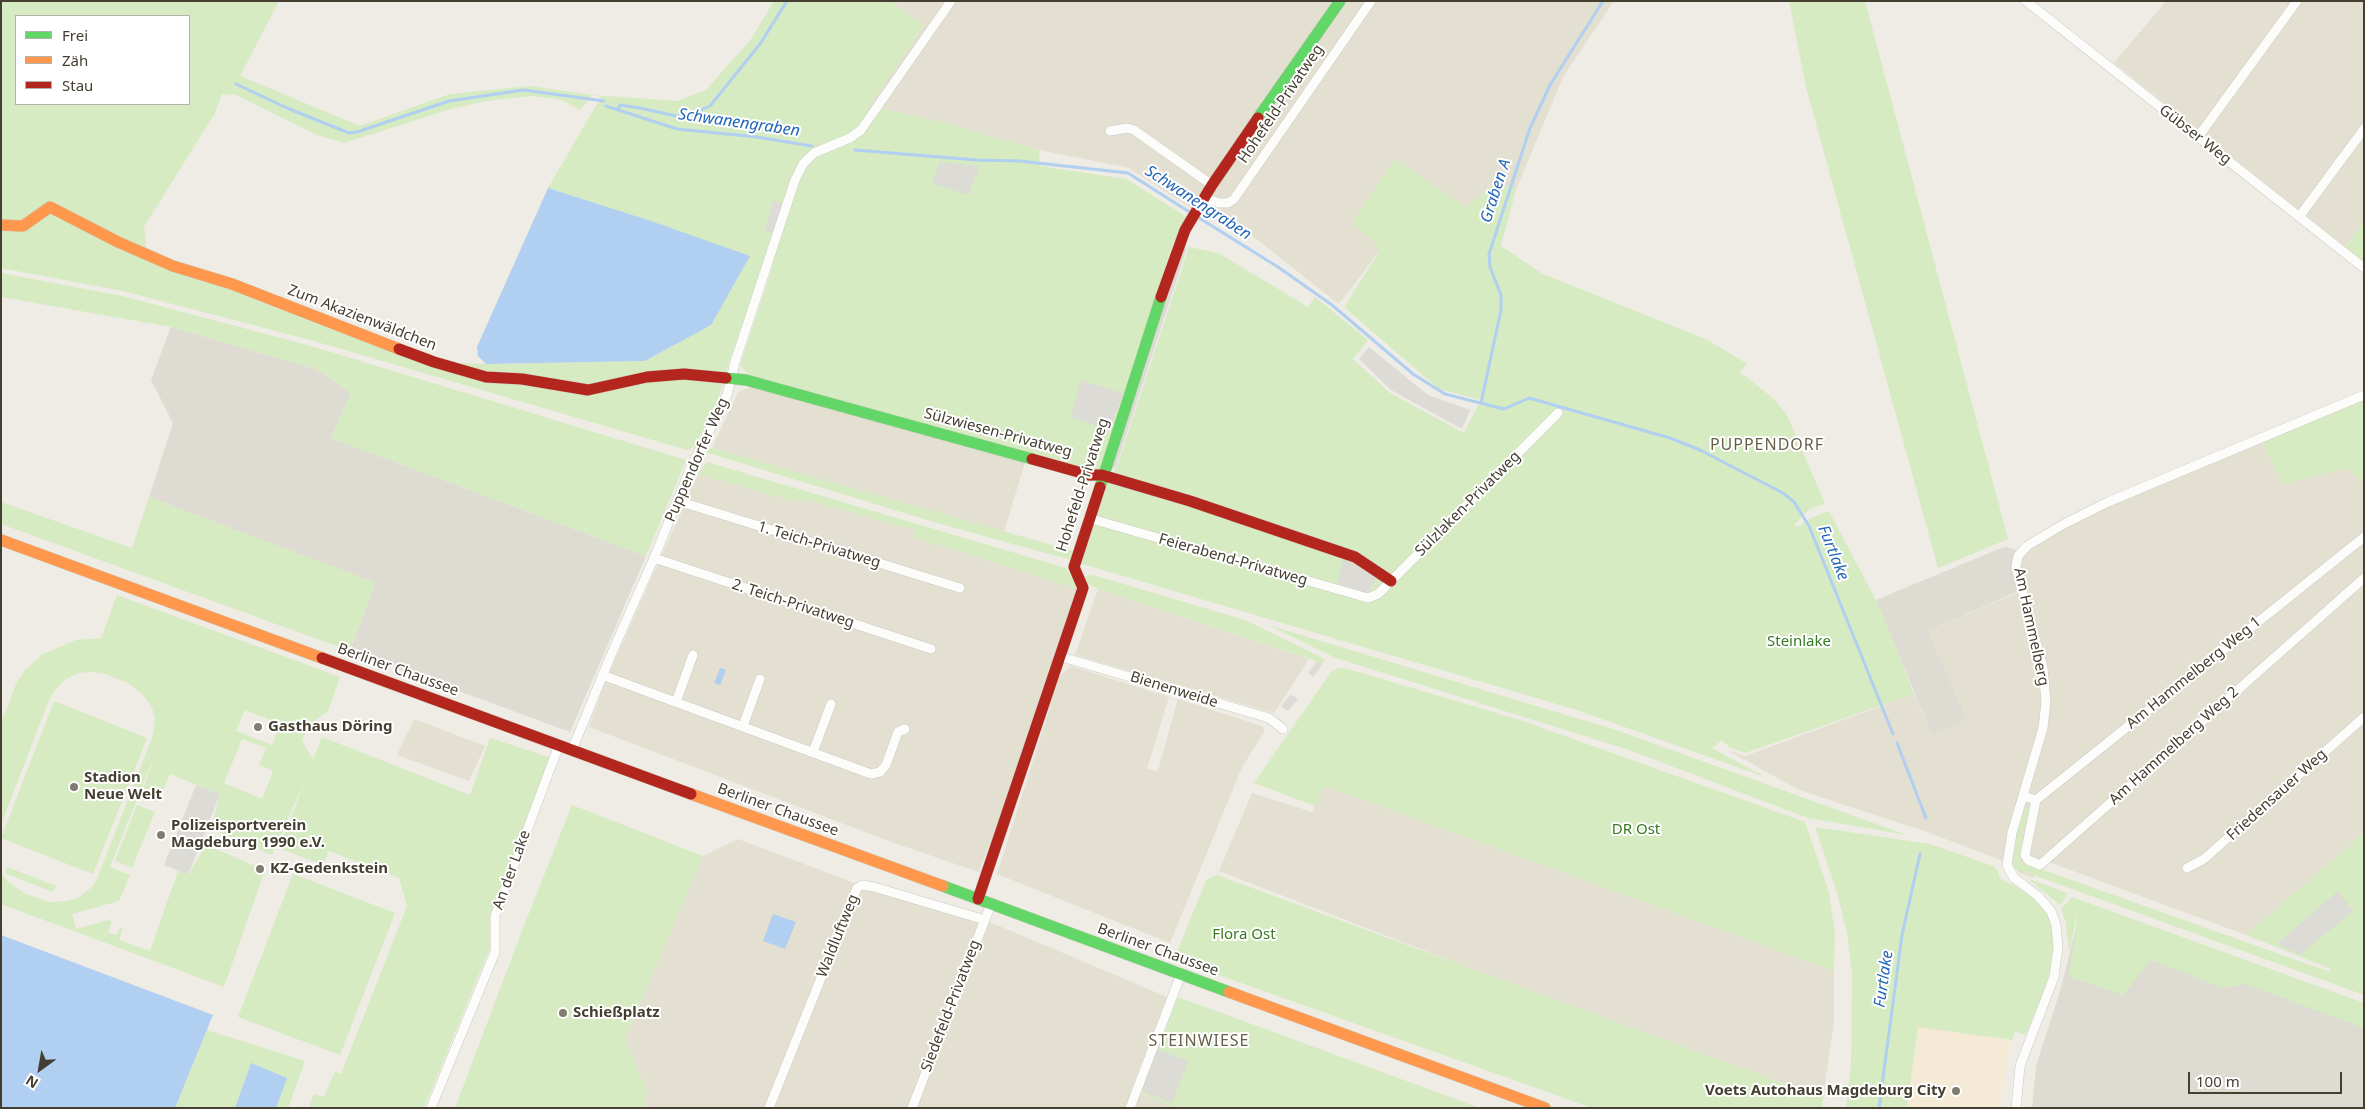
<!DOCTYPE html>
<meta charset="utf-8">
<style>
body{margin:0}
#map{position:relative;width:2365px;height:1109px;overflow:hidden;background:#eeece5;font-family:"Noto Sans",sans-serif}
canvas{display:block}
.frame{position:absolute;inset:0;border:2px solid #443f31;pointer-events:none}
.legend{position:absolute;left:15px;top:15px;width:175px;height:90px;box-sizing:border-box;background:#fff;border:1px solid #b4b2ad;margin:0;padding:6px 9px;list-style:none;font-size:15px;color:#443f31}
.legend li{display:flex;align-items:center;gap:10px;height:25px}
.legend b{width:25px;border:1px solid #b4b2ad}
.north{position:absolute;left:15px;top:1044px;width:50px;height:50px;-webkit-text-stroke:4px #fff;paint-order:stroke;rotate:212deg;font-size:14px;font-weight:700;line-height:20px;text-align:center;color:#443f31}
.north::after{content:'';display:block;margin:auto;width:18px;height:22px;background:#443f31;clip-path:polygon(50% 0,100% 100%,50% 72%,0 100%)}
.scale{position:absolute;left:2188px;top:1072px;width:154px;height:22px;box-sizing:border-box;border:2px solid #443f31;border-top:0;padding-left:6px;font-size:15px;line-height:18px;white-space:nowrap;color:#443f31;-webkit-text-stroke:4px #fff;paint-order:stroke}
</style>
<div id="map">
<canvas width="2365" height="1109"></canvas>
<div class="frame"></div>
<ul class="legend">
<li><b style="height:6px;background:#63d668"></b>Frei</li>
<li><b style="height:6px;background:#ff974d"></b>Zäh</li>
<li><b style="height:6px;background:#b3261e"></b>Stau</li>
</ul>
<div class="north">N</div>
<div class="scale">100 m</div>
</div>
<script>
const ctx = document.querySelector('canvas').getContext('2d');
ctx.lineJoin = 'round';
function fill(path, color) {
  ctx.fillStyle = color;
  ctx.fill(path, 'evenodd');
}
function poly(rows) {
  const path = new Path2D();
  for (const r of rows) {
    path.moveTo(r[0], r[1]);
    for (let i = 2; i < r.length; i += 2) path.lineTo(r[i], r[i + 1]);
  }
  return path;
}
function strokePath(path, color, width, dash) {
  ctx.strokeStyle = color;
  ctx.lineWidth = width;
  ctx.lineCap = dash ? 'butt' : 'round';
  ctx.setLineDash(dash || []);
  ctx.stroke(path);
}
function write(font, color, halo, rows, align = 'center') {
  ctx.font = font + ' "Noto Sans",sans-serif';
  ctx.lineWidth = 4;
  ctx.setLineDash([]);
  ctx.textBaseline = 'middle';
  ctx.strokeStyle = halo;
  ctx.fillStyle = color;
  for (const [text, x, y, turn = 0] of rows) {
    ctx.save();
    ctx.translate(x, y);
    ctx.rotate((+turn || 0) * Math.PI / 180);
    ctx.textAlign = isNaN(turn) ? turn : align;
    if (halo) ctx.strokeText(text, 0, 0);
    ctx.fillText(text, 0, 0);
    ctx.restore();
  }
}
fill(poly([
 [889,1,1614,1,1563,77,1516,190,1496,182,1466,208,1395,160,1381,249,1339,304,1255,238,1220,218,1191,208,1129,168,1039,150,938,121,868,106,924,25],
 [2166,1,2364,1,2364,221,2345,247,2114,63],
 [754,386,1026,459,1004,532,712,448,738,392],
 [2259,439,2284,484,2345,468,2364,482,2364,833,2246,935,2049,862,2033,878,2020,873,2011,864,1927,832,1799,790,1727,750,1745,756,1914,694,1932,735,1967,719,1928,631,2023,590,2018,556,2062,525],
 [698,474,793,501,806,500,915,530,913,537,1079,589,1019,765,979,872,894,843,589,727,604,685],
 [1098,589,1309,659,1274,713,1075,655],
 [1071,666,1169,697,1147,769,1158,771,1178,699,1262,726,1265,731,1242,767,1170,943,997,874,1060,676],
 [414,719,485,746,469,781,397,755],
 [1325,786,1834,971,1834,1021,1823,1098,1488,975,1219,871,1252,793,1312,812],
 [738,839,857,884,985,920,1167,997,1131,1090,1179,1108,644,1108,647,1091,625,1039,703,856]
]), '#e3dfd1');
fill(poly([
 [1918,1027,2012,1040,2004,1076,2001,1108,1907,1108]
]), '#f4ead5');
fill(poly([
 [171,327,316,369,351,393,331,438,646,556,570,732,350,651,375,583,149,497,173,423,151,380],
 [2008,547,2021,552,2018,556,2023,589,1928,631,1967,719,1932,735,1876,600,2001,548],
 [2081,906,2364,1009,2364,1108,2032,1108,2036,1066,2061,988]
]), '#dedbd3');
fill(poly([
 [1,1,279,1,240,76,360,126,450,94,530,86,592,95,677,101,706,90,751,39,774,1,889,1,924,25,869,106,938,121,1039,150,1040,166,1126,179,1187,217,1172,246,1100,469,1094,471,749,375,740,365,773,266,764,262,728,365,720,394,696,446,687,450,314,341,123,291,1,268],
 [16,16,189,16,189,104,16,104],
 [222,94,236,95,317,135,344,143,451,109,486,101,531,96,562,100,580,110,592,95,601,97,548,188,648,220,711,325,645,361,486,364,434,362,147,254,144,227,215,113],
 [1789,1,1865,1,2008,539,1938,568,1806,87],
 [1395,159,1466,207,1496,182,1516,190,1501,246,1541,273,1708,340,1747,364,1740,372,1775,400,1787,415,1825,504,1811,508,1794,525,1797,527,1813,517,1829,511,1879,606,1914,694,1745,753,1729,747,1722,740,1712,748,1765,777,1577,710,1079,563,1105,485,1115,472,1189,247,1218,253,1308,307,1315,297,1368,340,1353,359,1390,393,1464,433,1481,400,1439,389,1344,307,1381,249,1352,222],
 [2364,221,2364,262,2345,247],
 [1,273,122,296,311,346,686,460,646,556,331,438,351,393,316,369,171,327,1,297],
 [2364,395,2364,482,2345,468,2284,484,2259,439],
 [712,448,1073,551,1071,560,937,523,708,453,706,449],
 [707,462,1066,568,1079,589,913,537,915,530,806,500,793,501,698,474],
 [149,497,375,582,350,651,1,524,1,502,132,548],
 [1093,575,1245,620,1325,659,1322,665,1317,661,1098,589,1088,584,1084,577],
 [117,595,340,677,328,711,308,726,302,741,313,759,322,737,470,795,490,738,552,758,495,916,495,952,489,950,424,1108,309,1108,314,1094,324,1097,335,1072,341,1074,407,906,399,878,329,851,323,865,279,848,306,778,272,855,211,829,220,794,170,774,158,802,141,795,160,742,110,867,130,875,119,901,72,914,76,929,109,920,112,921,108,932,117,935,120,927,123,928,119,940,150,951,178,871,188,875,206,845,265,870,224,987,1,904,1,874,8,882,24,893,48,902,66,901,78,898,92,887,97,879,152,738,155,719,152,707,142,694,128,683,105,674,91,672,78,673,66,679,56,689,50,698,1,824,1,718,3,718,16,684,25,670,43,654,76,640,101,638],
 [245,710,280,724,272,745,236,731],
 [242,739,266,748,259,765,273,771,262,799,224,783],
 [1268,625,1616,730,1907,835,1808,818,1629,750,1336,658],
 [1338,668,1348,669,1520,720,1805,822,1829,892,1835,934,1834,971,1325,786,1315,806,1254,783,1331,672],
 [54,701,147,738,93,874,1,838],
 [137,805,155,812,132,868,115,861],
 [572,805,703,856,625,1039,647,1091,644,1108,455,1108,520,936],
 [2027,807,2030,807,2030,811,2026,828,2022,828,2020,837,2026,838,2019,856,2021,862,2330,972,2331,969,2246,935,2364,833,2364,995,2014,868,2012,858,2014,841,2024,809],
 [1815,827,1930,844,1993,866,1998,871,2000,879,2015,886,2036,901,2047,915,2051,924,2054,943,2052,965,2041,999,2025,1035,2015,1031,2012,1040,1918,1027,1907,1108,1846,1108,1851,1064,1852,974,1847,932,1837,893],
 [7,867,56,886,53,892,5,873],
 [293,874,395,913,340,1055,238,1017],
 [1217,875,1823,1098,1822,1108,1592,1108,1174,959,1206,881,1209,878],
 [2027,878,2067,893,2065,899,2060,905],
 [2072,897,2364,1003,2364,1028,2245,984,2223,988,2151,960,2123,995,2069,977,2078,910,2069,952,2066,923,2061,909],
 [1178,997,1480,1108,1177,1108,1140,1093],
 [207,1030,305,1061,288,1108,276,1108,286,1078,251,1064,235,1108,175,1108]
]), '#d6ebc2');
fill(poly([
 [940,162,980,166,968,195,932,183],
 [773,200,783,205,774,233,765,230],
 [1182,246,1187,248,1115,469,1108,467],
 [1369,347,1428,395,1470,410,1462,429,1391,390,1359,359],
 [1081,380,1123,393,1110,430,1071,417],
 [1344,557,1376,578,1367,595,1336,586],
 [1317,661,1322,665,1313,677,1308,673],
 [1291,694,1298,699,1288,711,1281,706],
 [196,785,220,794,188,875,164,865],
 [2338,891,2353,911,2300,955,2277,944],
 [1157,1049,1188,1061,1172,1103,1141,1091]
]), '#dddbd5');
fill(poly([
 [548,188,648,220,750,256,711,325,645,361,486,364,478,356,477,347],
 [720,668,726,670,720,685,714,683],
 [773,914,796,922,785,949,763,941],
 [1,935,213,1015,175,1108,1,1108],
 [251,1063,287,1078,276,1108,235,1108]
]), '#b0cff1');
strokePath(poly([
 [236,84,287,108,349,133,357,132,449,101,523,90,604,101],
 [606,106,677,129,757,137,812,146],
 [618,109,620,105,640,108,676,116,694,113,710,106,760,44,787,1],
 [855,150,976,160,1019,161,1128,173,1191,213],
 [1196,216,1278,267,1332,305,1413,374,1445,394,1504,409,1529,398,1670,438,1700,450,1783,493,1794,502,1809,526,1893,734],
 [1481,403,1501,310,1501,295,1490,267,1489,254,1530,128,1550,85,1603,1],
 [1897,743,1926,818],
 [1879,1108,1902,935,1920,854]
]), '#b0cff1', 3);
const street = poly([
 [2026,1,2364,268],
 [1110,131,1127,128,1134,130,1212,185],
 [2198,137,2297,1],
 [1205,198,1219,203,1228,203,1234,199,1371,1],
 [2299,217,2364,129],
 [678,501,960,588],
 [1088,518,1368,598,1378,594,1402,570,1558,413],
 [654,558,931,649],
 [1062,657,1269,718,1283,729],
 [602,675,871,774,880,772,886,765,898,732,905,729],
 [676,702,693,655],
 [743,726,760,679],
 [572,750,611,655,654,558,692,465,727,395,735,362,795,180,803,164,814,153,850,138,861,130,951,1],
 [813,752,831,704],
 [2023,796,2036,800,2364,537],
 [2036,800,2025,855,2028,860,2040,865,2364,578],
 [2187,868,2204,859,2364,717],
 [431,1108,495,952,495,916,559,745],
 [769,1108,857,888,862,885,874,887,985,920],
 [912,1108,991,904],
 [1130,1108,1181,974],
 [2016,1108,2020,1066,2054,977,2058,947,2056,925,2051,911,2038,896,2014,878,2007,865,2012,833,2043,728,2046,702,2043,668,2016,567,2018,556,2027,546,2062,525,2108,502,2364,395]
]);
const fast = poly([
 [1258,118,1340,1],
 [726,378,746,380,1032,459],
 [1100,487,1161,297],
 [943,886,1229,992]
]);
const slow = poly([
 [1,225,23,226,50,207,118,242,173,266,232,284,399,349],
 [1,540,322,658],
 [691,794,943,886],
 [1229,992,1545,1108]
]);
const jam = poly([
 [1161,297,1185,230,1212,185,1258,118],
 [399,349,434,362,486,377,522,379,588,390,647,377,684,374,726,378],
 [1032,459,1089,475,1102,475,1190,501,1355,557,1391,581],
 [322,658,691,794],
 [978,899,1083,588,1074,567,1100,487]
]);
strokePath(street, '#cccac3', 10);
strokePath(fast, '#cecbbb', 12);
strokePath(slow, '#cecbbb', 12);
strokePath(jam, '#cecbbb', 12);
strokePath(street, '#fcfcfb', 9);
strokePath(fast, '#63d668', 11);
strokePath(slow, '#ff974d', 11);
strokePath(jam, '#b3261e', 11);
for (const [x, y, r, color] of [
 [258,727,5,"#807c70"],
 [74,787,5,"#807c70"],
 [161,835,5,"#807c70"],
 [260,869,5,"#807c70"],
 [563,1013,5,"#807c70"],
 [1956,1091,5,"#807c70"]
]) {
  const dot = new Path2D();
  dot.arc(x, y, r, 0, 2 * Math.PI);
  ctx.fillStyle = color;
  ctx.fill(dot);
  strokePath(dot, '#fff', 2);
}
write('15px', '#443f31', '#fff', [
 ["Hohefeld-Privatweg",1281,104,-56],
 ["Gübser Weg",2195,135,38],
 ["Zum Akazienwäldchen",362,318,21],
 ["Sülzwiesen-Privatweg",998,433,15],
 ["Puppendorfer Weg",697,460,-66],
 ["Hohefeld-Privatweg",1083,485,-72],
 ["Sülzlaken-Privatweg",1468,504,-45],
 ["1. Teich-Privatweg",819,545,17],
 ["Feierabend-Privatweg",1233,560,16],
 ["2. Teich-Privatweg",793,604,18],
 ["Am Hammelberg",2031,627,78],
 ["Berliner Chaussee",398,670,20],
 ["Am Hammelberg Weg 1",2194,673,-39],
 ["Bienenweide",1174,690,17],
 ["Am Hammelberg Weg 2",2174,746,-42],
 ["Friedensauer Weg",2277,795,-42],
 ["Berliner Chaussee",778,810,20],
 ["An der Lake",512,870,-70],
 ["Waldluftweg",838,936,-68],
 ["Berliner Chaussee",1158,950,20],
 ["Siedefeld-Privatweg",951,1006,-69]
]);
write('15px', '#377a20', '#fff', [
 ["Steinlake",1799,642],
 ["DR Ost",1636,830],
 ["Flora Ost",1244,935]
]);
write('bold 15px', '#443f31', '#fff', [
 ["Gasthaus Döring",268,727],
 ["Stadion",84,778],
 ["Neue Welt",84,795],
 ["Polizeisportverein",171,826],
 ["Magdeburg 1990 e.V.",171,843],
 ["KZ-Gedenkstein",270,869],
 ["Schießplatz",573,1013],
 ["Voets Autohaus Magdeburg City",1946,1091,"right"]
], 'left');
write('italic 16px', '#2266b8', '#fff', [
 ["Schwanengraben",739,123,8],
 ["Graben A",1496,191,-72],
 ["Schwanengraben",1198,203,33],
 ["Furtlake",1833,553,68],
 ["Furtlake",1884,979,-82]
]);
ctx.letterSpacing = '1px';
write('16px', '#675f48', '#fff', [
 ["PUPPENDORF",1767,445],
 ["STEINWIESE",1199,1041]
]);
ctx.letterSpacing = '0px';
</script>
